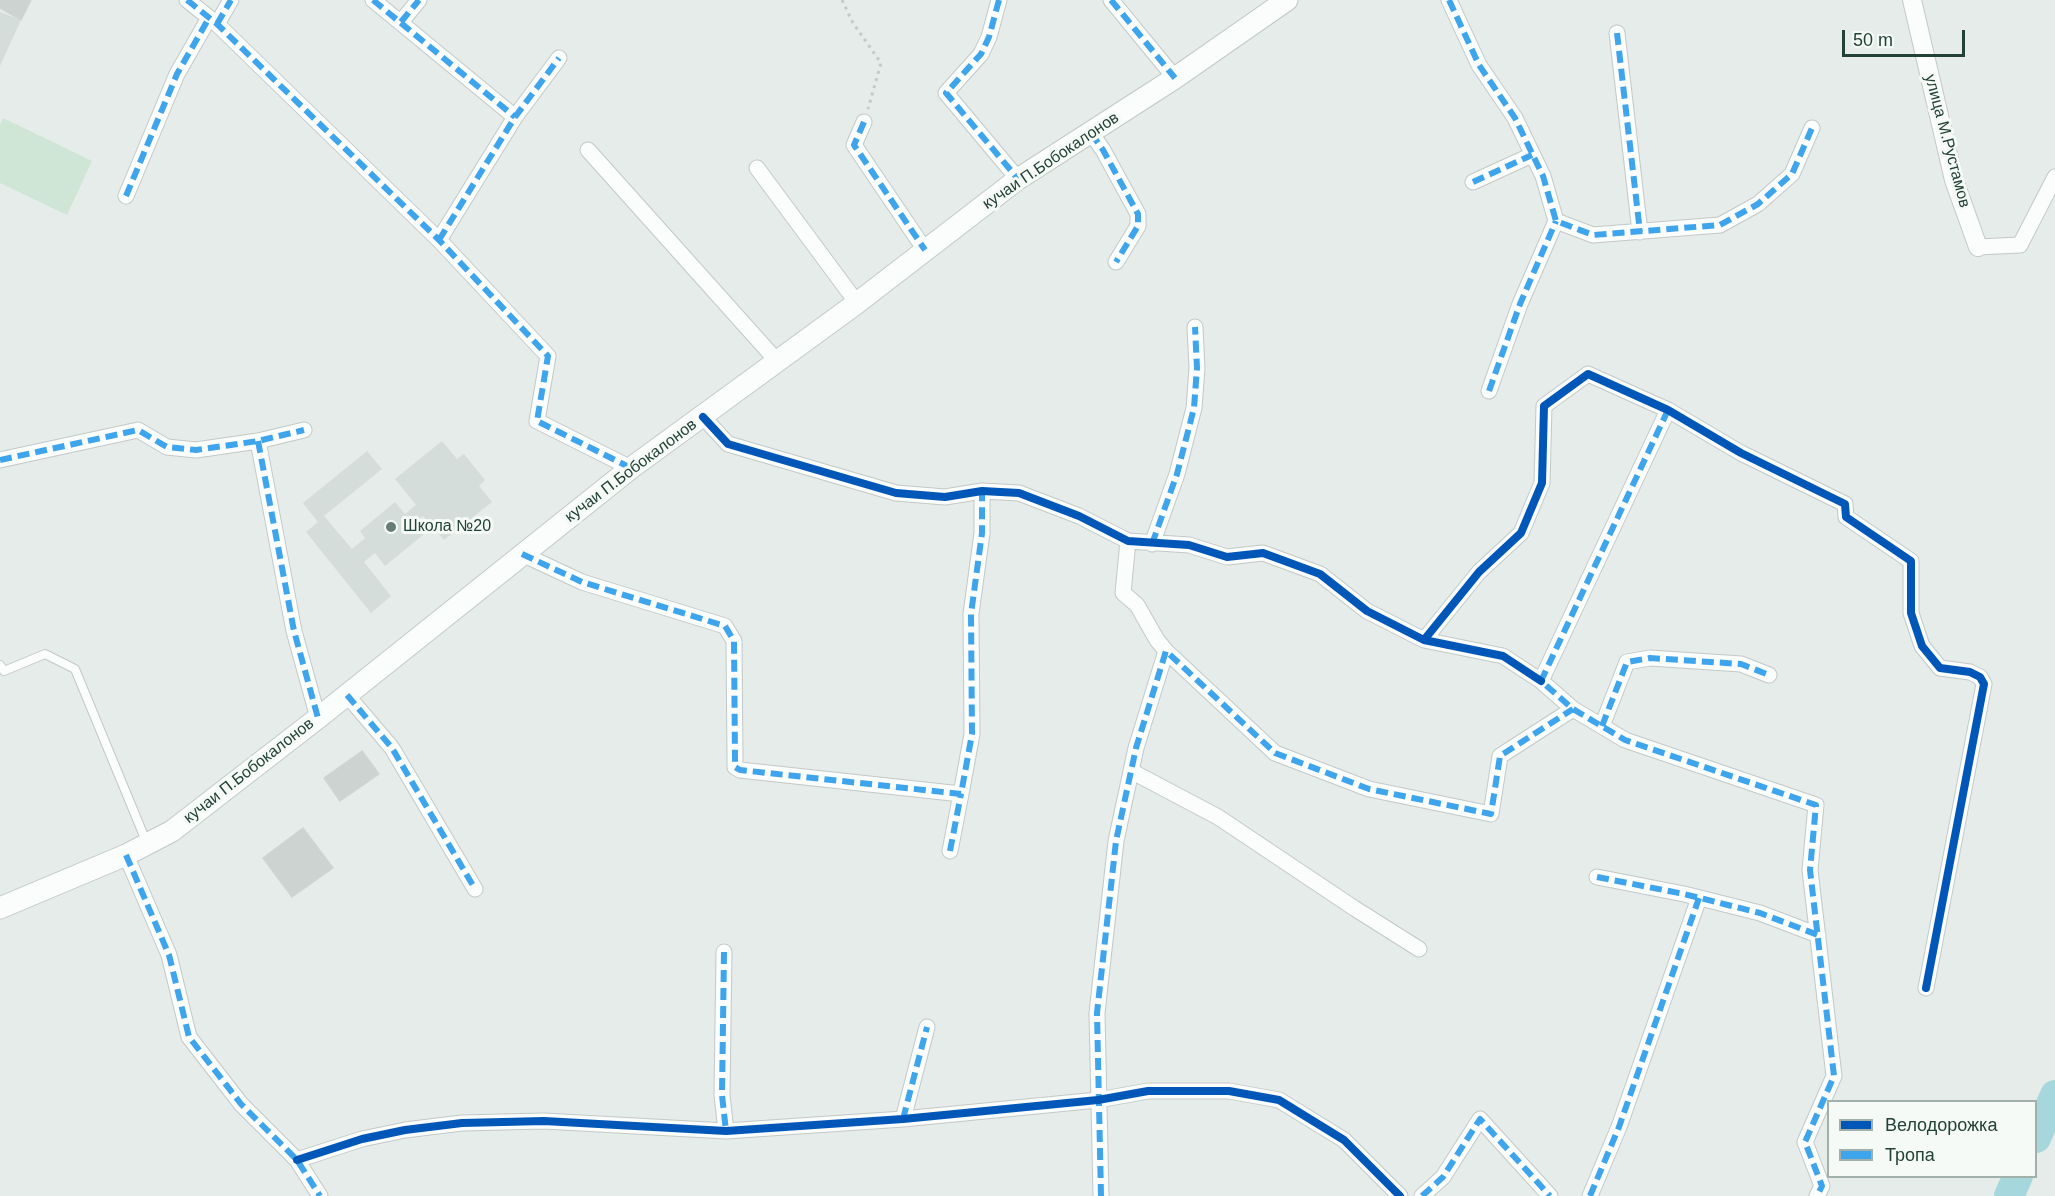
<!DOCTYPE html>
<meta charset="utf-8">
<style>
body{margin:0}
#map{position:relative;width:2055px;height:1196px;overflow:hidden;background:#e6ece9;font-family:Helvetica,sans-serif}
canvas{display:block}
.legend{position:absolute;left:1827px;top:1100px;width:210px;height:78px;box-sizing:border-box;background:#f5faf7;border:2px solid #a1b0aa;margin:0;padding:8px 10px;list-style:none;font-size:18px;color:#224137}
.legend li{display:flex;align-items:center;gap:12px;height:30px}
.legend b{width:30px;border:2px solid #a1b0aa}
.scale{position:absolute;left:1842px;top:30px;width:123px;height:27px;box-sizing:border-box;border:3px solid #224137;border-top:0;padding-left:8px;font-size:18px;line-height:21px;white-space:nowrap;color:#224137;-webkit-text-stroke:4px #f5faf7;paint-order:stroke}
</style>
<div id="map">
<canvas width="2055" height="1196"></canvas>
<ul class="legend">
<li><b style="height:8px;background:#0057b8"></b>Велодорожка</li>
<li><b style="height:8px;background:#3ea4ec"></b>Тропа</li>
</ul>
<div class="scale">50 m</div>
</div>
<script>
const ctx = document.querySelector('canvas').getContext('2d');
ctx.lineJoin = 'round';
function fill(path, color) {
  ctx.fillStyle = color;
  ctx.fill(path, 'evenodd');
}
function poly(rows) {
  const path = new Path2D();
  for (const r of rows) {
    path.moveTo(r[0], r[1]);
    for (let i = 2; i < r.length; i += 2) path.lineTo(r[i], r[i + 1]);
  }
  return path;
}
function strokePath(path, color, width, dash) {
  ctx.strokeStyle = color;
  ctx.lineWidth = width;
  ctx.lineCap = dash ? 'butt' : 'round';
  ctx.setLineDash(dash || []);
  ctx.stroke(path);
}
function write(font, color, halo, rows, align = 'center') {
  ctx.font = font + ' Helvetica,sans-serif';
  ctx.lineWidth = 6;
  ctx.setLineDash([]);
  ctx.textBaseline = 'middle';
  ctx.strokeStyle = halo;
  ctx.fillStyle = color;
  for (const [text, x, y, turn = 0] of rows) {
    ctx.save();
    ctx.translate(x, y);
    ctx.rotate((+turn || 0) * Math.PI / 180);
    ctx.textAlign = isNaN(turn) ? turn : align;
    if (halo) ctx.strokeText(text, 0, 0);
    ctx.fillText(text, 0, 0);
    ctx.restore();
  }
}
fill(poly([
 [0,12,21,20,0,66],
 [442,441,457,459,464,454,485,480,479,486,492,502,444,540,423,516,414,523,423,535,385,566,375,553,364,562,391,596,371,613,306,532,318,522,303,503,367,451,382,469,324,516,352,549,365,538,360,531,395,502,405,514,416,505,395,479]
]), '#d4ddd9');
fill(poly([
 [3,118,92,161,67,215,0,183,0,125]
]), '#cfe5d5');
strokePath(poly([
 [2036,1138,2055,1095],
 [2009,1196,2018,1176]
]), '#a5d7dc', 30);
const building = poly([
 [0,0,31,0,21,20,0,8,0,0],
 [362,751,379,774,340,801,324,778,362,751],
 [303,828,333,868,292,897,263,858,303,828]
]);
fill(building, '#cdd3d0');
strokePath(building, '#cfd5d2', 1.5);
const service = poly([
 [0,665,4,671,45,654,75,669,146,841]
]);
const minor = poly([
 [187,0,217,24,439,240,548,356,537,421,631,468],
 [373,0,515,117],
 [999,0,989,37,981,54,946,93,1018,179],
 [1111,0,1175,78],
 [1449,0,1479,65,1515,118,1543,176,1556,221,1593,235,1720,225,1758,204,1792,174,1812,128],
 [401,22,419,0],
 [217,24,231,0],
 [1617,33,1640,232],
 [864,122,854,145,925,250],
 [1091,133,1103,150,1138,214,1138,226,1116,262],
 [588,150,777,361],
 [757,168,857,303],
 [1473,182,1532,155],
 [126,196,177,74,209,18],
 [439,240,515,117,559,58],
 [1978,247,2020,245,2055,177],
 [1489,391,1520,304,1556,221],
 [1668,410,1541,681,1573,709,1625,740,1816,805,1810,870,1834,1076,1805,1142,1822,1186,1817,1196],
 [703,417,728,444,896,493,945,497,982,491,1019,493,1079,516,1128,541,1189,545,1227,557,1263,553,1320,574,1367,611,1424,640,1503,656,1541,681],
 [258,441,294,631,318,718],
 [0,460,138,430,167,447,196,450,258,441,304,430],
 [1128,541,1123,593,1137,605,1157,640,1166,651],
 [1152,544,1177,474,1194,408,1197,368,1195,327],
 [522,554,582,582,725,626,734,641,735,761,735,767,740,770,961,794,972,734,971,614,982,533,982,491],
 [1424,640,1479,572,1521,533,1542,483,1544,406,1588,374,1668,410,1741,453,1845,504,1846,517,1911,561,1911,613,1922,646,1940,668,1970,672,1980,677,1984,684,1926,988],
 [347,695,392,748,475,889],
 [1602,726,1627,662,1650,658,1741,664,1769,675],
 [1131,771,1218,817,1354,908,1419,949],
 [950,851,961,794],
 [126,855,169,955,189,1037,241,1104,297,1160,320,1196],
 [1597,877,1684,894,1760,913,1818,935],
 [724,952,722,1095,726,1131],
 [903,1119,927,1027],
 [297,1160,362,1139,405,1130,462,1123,544,1121,726,1131,903,1119,1098,1100,1148,1091,1229,1091,1279,1100,1344,1140,1400,1196],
 [1101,1196,1097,1013,1116,841,1136,748,1166,651,1275,753,1369,789,1491,814,1500,756,1573,709],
 [1422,1196,1443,1177,1480,1119,1550,1196],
 [1590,1196,1619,1127,1699,898]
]);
const tertiary = poly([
 [1912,0,1954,180,1978,247]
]);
const secondary = poly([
 [0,908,126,855,172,831,318,718,631,468,857,303,1018,179,1175,78,1287,0]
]);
strokePath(service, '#c3c9c6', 10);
strokePath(minor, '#c3c9c6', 17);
strokePath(tertiary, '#c3c9c6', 20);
strokePath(secondary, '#c2cac6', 23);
strokePath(poly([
 [842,0,853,23,881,63,868,109]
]), '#c2cbc7', 3, [3, 4.5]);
strokePath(service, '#fbfcfc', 8);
strokePath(minor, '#fbfcfc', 15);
strokePath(tertiary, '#fbfcfc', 18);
strokePath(secondary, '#fbfcfc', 21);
strokePath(poly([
 [187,0,217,24,439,240,548,356,537,421,631,468],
 [373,0,515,117],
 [999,0,989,37,981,54,946,93,1018,179],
 [1111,0,1175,78],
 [1449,0,1479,65,1515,118,1543,176,1556,221,1593,235,1720,225,1758,204,1792,174,1812,128],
 [401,22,419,0],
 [217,24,231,0],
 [1617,33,1640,232],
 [864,122,854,145,925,250],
 [1091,133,1103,150,1138,214,1138,226,1116,262],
 [1473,182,1532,155],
 [126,196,177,74,209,18],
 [439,240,515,117,559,58],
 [1489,391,1520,304,1556,221],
 [1668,410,1541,681,1573,709,1625,740,1816,805,1810,870,1834,1076,1805,1142,1822,1186,1817,1196],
 [258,441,294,631,318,718],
 [0,460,138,430,167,447,196,450,258,441,304,430],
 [1152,544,1177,474,1194,408,1197,368,1195,327],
 [522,554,582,582,725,626,734,641,735,761,735,767,740,770,961,794,972,734,971,614,982,533,982,491],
 [347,695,392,748,475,889],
 [1602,726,1627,662,1650,658,1741,664,1769,675],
 [950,851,961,794],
 [126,855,169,955,189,1037,241,1104,297,1160,320,1196],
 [1597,877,1684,894,1760,913,1818,935],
 [724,952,722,1095,726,1131],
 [903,1119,927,1027],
 [1101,1196,1097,1013,1116,841,1136,748,1166,651,1275,753,1369,789,1491,814,1500,756,1573,709],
 [1422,1196,1443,1177,1480,1119,1550,1196],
 [1590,1196,1619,1127,1699,898]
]), '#3ea4ec', 6, [12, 6]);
strokePath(poly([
 [703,417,728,444,896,493,945,497,982,491,1019,493,1079,516,1128,541,1189,545,1227,557,1263,553,1320,574,1367,611,1424,640,1503,656,1541,681],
 [1424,640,1479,572,1521,533,1542,483,1544,406,1588,374,1668,410,1741,453,1845,504,1846,517,1911,561,1911,613,1922,646,1940,668,1970,672,1980,677,1984,684,1926,988],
 [297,1160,362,1139,405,1130,462,1123,544,1121,726,1131,903,1119,1098,1100,1148,1091,1229,1091,1279,1100,1344,1140,1400,1196]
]), '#0057b8', 8);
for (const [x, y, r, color] of [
 [391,527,6,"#677d75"]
]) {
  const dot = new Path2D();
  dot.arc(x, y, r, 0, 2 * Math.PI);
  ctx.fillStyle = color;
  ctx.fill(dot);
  strokePath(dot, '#f5faf7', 2);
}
write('16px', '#224137', '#f5faf7', [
 ["улица М.Рустамов",1947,141,75],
 ["кучаи П.Бобокалонов",1051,161,-34],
 ["кучаи П.Бобокалонов",631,471,-37],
 ["кучаи П.Бобокалонов",249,771,-38]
]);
write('16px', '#224137', '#f5faf7', [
 ["Школа №20",403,527]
], 'left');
</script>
